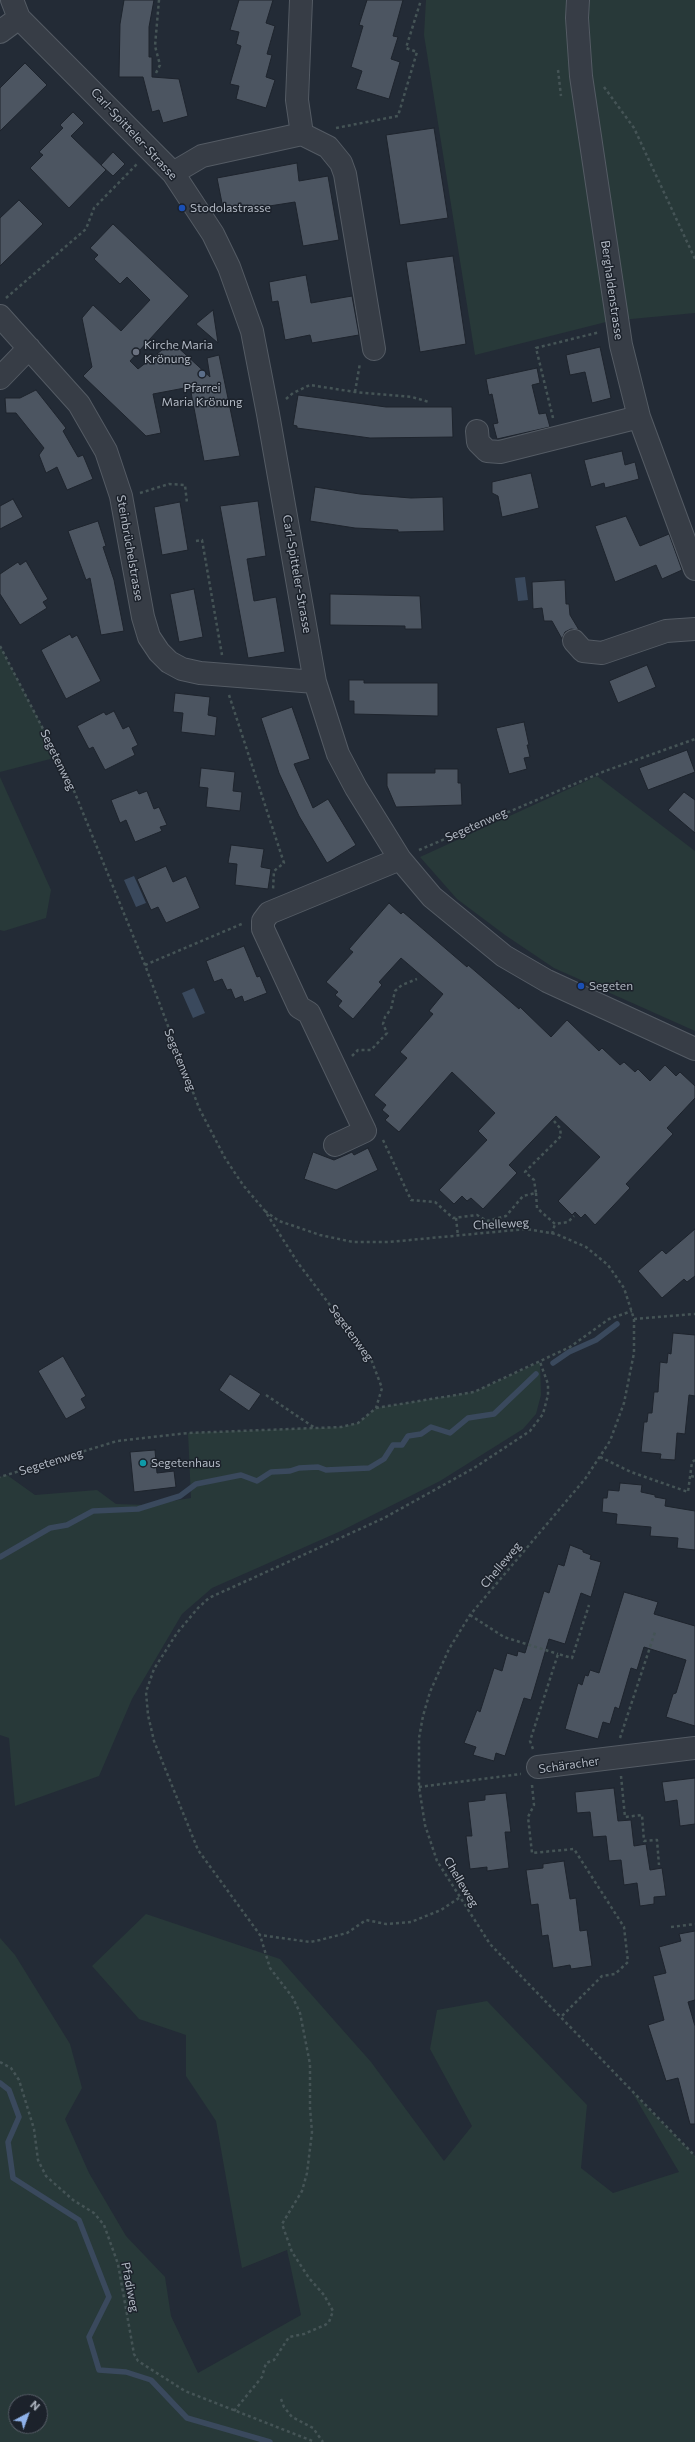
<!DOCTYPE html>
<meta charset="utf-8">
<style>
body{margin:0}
#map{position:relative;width:695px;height:2442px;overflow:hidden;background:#232b36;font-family:Commissioner,sans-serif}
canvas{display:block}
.north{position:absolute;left:8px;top:2394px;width:40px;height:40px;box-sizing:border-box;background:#1c222b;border:1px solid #585e68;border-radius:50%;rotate:41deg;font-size:11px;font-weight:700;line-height:16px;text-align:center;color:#b1b8c3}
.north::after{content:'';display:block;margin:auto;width:14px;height:18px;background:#8fb2ea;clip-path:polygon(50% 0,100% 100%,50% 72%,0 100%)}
</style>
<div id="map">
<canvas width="695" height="2442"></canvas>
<div class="north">N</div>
</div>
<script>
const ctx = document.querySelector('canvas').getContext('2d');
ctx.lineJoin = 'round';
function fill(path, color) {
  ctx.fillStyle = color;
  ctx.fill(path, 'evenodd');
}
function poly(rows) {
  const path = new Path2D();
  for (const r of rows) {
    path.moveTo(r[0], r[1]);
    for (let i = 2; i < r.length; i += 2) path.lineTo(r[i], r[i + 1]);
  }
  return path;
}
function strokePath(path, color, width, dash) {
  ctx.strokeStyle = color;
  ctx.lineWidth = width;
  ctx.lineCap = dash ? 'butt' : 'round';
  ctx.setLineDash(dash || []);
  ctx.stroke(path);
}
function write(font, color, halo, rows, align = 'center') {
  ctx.font = font + ' Commissioner,sans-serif';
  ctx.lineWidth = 3;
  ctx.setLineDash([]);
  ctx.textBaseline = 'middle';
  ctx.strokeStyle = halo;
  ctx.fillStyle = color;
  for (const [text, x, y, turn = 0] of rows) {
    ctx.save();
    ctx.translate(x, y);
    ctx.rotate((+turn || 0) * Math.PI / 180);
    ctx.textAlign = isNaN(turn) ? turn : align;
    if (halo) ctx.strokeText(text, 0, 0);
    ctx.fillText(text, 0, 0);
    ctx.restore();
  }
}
fill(poly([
 [426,0,695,0,695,313,610,321,475,355,424,35],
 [0,646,58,757,0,772],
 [597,776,695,851,695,1031,554,968,505,935,457,899,420,857],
 [0,777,51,890,46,918,4,931,0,930],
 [540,1362,541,1395,536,1414,523,1429,440,1481,341,1531,212,1588,182,1614,132,1699,99,1776,15,1806,9,1738,0,1735,0,1477,7,1475,35,1495,97,1490,116,1504,146,1505,191,1498,188,1433,341,1427,358,1423,376,1408,474,1392],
 [146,1914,280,1959,371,2062,444,2161,472,2126,430,2049,437,2010,487,2001,587,2105,581,2168,613,2193,679,2172,632,2092,695,2156,695,2442,0,2442,0,1938,15,1955,70,2044,82,2088,65,2119,89,2173,126,2236,165,2277,171,2316,198,2373,301,2315,287,2250,242,2268,216,2121,186,2076,186,2035,139,2019,92,1966],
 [16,2402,40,2402,40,2426,16,2426]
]), '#283939');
fill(poly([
 [525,577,528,600,518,601,515,578],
 [134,876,146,903,136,907,124,880],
 [194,988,205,1013,193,1018,182,993]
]), '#3a495d');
strokePath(poly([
 [553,1363,569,1352,596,1340,617,1324],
 [0,1557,50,1528,67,1525,93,1511,138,1509,180,1496,196,1484,241,1475,257,1481,271,1472,290,1471,299,1468,318,1467,326,1470,369,1468,384,1459,393,1445,402,1445,408,1436,421,1434,431,1427,450,1433,468,1418,494,1414,536,1374],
 [0,2083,9,2090,19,2117,8,2142,13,2178,79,2220,109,2297,89,2337,99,2370,126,2372,151,2380,187,2418,270,2442]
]), '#3a495d', 5.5);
const building = poly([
 [124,0,154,0,149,27,149,57,152,57,152,77,179,79,188,116,163,123,159,110,152,112,143,77,119,77,120,24,124,0],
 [239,0,273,0,266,23,275,26,267,54,272,55,266,77,275,80,266,108,236,99,239,86,230,84,241,46,236,44,239,32,230,30,239,0],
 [367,0,403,0,393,36,398,37,391,59,400,62,389,99,356,89,362,71,351,67,363,26,359,25,367,0],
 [25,63,47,85,0,131,0,88,25,63],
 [73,112,84,123,71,136,106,170,69,208,30,168,43,155,39,152,63,128,60,125,73,112],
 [434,128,448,218,400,225,386,135,434,128],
 [113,152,125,164,113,176,101,165,113,152],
 [297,163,299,181,328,176,339,240,303,246,295,202,224,213,217,178,297,163],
 [19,200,43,224,0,266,0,218,19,200],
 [113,224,189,296,130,361,138,369,172,342,210,377,207,358,219,355,240,456,204,461,190,387,153,394,161,433,146,436,83,376,92,367,82,318,93,305,121,331,150,300,127,277,120,284,94,259,98,255,90,248,113,224],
 [453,256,466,344,420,352,406,262,453,256],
 [306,275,311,303,352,296,359,335,312,343,310,335,285,340,278,301,272,302,269,282,306,275],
 [213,310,218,343,196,324,213,310],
 [600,347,611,398,592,403,585,372,570,375,566,355,600,347],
 [537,368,540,383,532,385,539,414,546,413,550,427,497,439,493,424,498,423,492,394,489,395,486,379,537,368],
 [36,390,66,428,63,431,78,457,83,455,93,479,67,490,57,467,46,473,39,455,44,448,16,413,6,413,5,398,20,398,36,390],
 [298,395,386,407,452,407,453,437,370,438,297,428,297,426,293,425,298,395],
 [622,451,625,465,635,462,639,479,605,488,604,483,591,487,584,460,622,451],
 [531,473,539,508,502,517,498,496,492,493,492,482,531,473],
 [315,487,360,494,411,498,443,497,444,531,398,532,398,530,355,528,310,521,315,487],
 [13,499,23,517,0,529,0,506,13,499],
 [258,501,266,556,247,559,254,601,276,597,285,652,248,658,220,506,258,501],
 [180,502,188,550,162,555,154,507,180,502],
 [626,516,640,546,669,534,682,570,662,579,656,565,615,582,595,526,626,516],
 [98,521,106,546,103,547,114,580,124,631,101,635,90,578,86,580,68,531,98,521],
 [26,561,48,599,43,602,47,608,20,625,0,594,0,574,18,562,20,565,26,561],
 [565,580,566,604,569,604,570,615,579,630,571,629,565,632,562,639,552,621,544,621,542,608,533,609,532,582,565,580],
 [194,589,203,637,179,642,170,594,194,589],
 [330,594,420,596,422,629,405,629,405,626,330,625,330,594],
 [70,634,72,638,77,635,101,681,66,699,41,650,70,634],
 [647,665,656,687,618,703,609,681,647,665],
 [349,680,364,680,364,683,438,683,438,716,354,714,354,701,349,701,349,680],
 [175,693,210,697,208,715,217,717,215,736,181,732,183,713,173,712,175,693],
 [292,707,310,759,294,764,313,808,328,799,356,845,327,863,299,816,279,773,261,718,292,707],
 [114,711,123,729,129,726,138,745,132,748,135,755,105,770,93,747,89,749,77,726,104,712,106,715,114,711],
 [524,722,529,745,527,745,530,757,524,758,527,769,509,774,496,728,524,722],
 [687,750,695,772,648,790,639,768,687,750],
 [201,768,235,772,233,791,242,792,240,811,206,807,208,788,199,787,201,768],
 [435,769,458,769,458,783,461,783,462,805,396,807,387,786,387,773,435,773,435,769],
 [137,790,139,794,147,791,154,809,159,807,167,825,160,827,162,831,135,842,126,820,120,823,111,800,137,790],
 [684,792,695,800,695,833,668,810,684,792],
 [231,845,264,849,261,867,271,869,268,889,235,885,237,864,228,863,231,845],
 [166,866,173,882,186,876,200,908,166,923,158,907,151,910,137,879,166,866],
 [389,903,401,914,403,912,467,967,468,965,519,1009,520,1007,551,1037,567,1020,599,1051,602,1048,620,1065,624,1062,635,1072,638,1069,650,1081,665,1065,676,1076,680,1072,695,1086,695,1098,667,1128,673,1134,626,1184,630,1188,595,1225,585,1214,581,1218,575,1212,572,1215,558,1201,600,1157,556,1116,509,1165,517,1173,483,1209,471,1198,467,1201,462,1196,454,1204,439,1190,487,1140,478,1131,495,1113,452,1072,399,1132,385,1120,389,1116,382,1110,386,1105,374,1095,407,1058,400,1052,433,1014,429,1011,443,994,401,958,379,982,382,985,353,1019,338,1006,342,1001,335,995,338,992,326,982,353,952,349,949,389,903],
 [244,946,257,977,260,976,267,993,244,1002,242,996,235,999,231,989,227,990,222,979,214,982,206,961,244,946],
 [368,1148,378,1170,336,1190,304,1179,313,1152,334,1160,352,1152,354,1155,368,1148],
 [695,1229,695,1276,687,1282,684,1279,662,1298,638,1271,662,1250,666,1254,695,1229],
 [673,1333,695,1335,695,1396,689,1395,685,1434,677,1433,675,1460,660,1459,661,1454,641,1452,644,1422,647,1422,648,1413,652,1413,654,1392,658,1392,660,1362,667,1363,668,1353,671,1354,673,1333],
 [63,1356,86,1396,81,1399,86,1408,66,1419,38,1371,63,1356],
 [230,1374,261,1394,249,1411,219,1390,230,1374],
 [155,1450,157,1473,174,1471,176,1487,134,1492,130,1452,155,1450],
 [620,1483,642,1485,641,1492,655,1495,655,1497,666,1499,665,1506,695,1511,695,1550,677,1548,678,1538,650,1536,651,1527,616,1524,617,1514,602,1512,603,1498,607,1498,608,1490,619,1491,620,1483],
 [570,1545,583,1550,583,1552,591,1555,590,1559,601,1562,591,1597,581,1593,565,1644,549,1639,531,1700,524,1698,505,1756,496,1753,494,1761,473,1755,476,1747,464,1743,477,1710,480,1712,494,1668,502,1671,507,1653,517,1656,518,1651,525,1653,544,1591,549,1593,558,1564,564,1566,570,1545],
 [624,1592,658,1602,654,1614,695,1626,695,1726,666,1717,673,1694,676,1693,686,1660,644,1647,637,1670,631,1668,619,1709,615,1707,610,1724,603,1722,598,1739,565,1729,578,1683,582,1685,585,1675,588,1676,590,1670,599,1673,624,1592],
 [695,1778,695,1824,680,1826,677,1800,665,1802,662,1782,695,1778],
 [614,1788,618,1821,631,1820,634,1846,646,1844,650,1870,662,1868,666,1896,654,1897,654,1904,640,1906,637,1883,624,1885,621,1860,609,1861,606,1836,593,1837,590,1812,577,1813,575,1792,614,1788],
 [506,1793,511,1832,505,1832,509,1868,487,1871,487,1867,470,1869,466,1836,472,1836,468,1802,485,1800,485,1795,506,1793],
 [564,1861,570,1899,576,1898,580,1931,587,1930,592,1966,571,1969,570,1965,553,1968,548,1935,542,1936,538,1904,531,1905,526,1870,543,1868,543,1864,564,1861],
 [695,1931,695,2000,688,2002,695,2026,695,2124,690,2124,678,2078,666,2081,648,2025,664,2020,653,1976,666,1973,659,1947,681,1941,679,1934,695,1931]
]);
fill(building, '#4c5561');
strokePath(building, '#1e242d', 1);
const minor = poly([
 [12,0,19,18,173,173,213,234,229,267,252,331,268,414,315,682,338,754,356,788,400,859,432,897,504,956,547,981,695,1049],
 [301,0,297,100,302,134],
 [578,0,577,18,581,76,621,345,639,417,695,569],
 [0,32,19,18],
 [173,173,202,156,302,134,328,147,341,163,345,174,374,349],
 [0,316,79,404,106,451,121,496,143,617,149,637,159,652,169,662,182,669,200,673,315,682],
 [0,378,29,348],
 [477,431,478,442,487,451,500,452,639,417],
 [574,641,583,651,602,653,666,631,695,629],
 [335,1145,365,1131,309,1013,299,1007,263,929,263,921,269,913,400,859],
 [538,1767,695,1748]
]);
strokePath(minor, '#545b64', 24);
strokePath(poly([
 [558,70,561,96],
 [156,73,160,65,155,46,159,0],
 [604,87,634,128,695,259],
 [336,128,398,116,417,52,406,48,421,0],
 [6,298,86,229,94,208,137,164],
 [355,392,360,363],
 [286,399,293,393,310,385,355,392,412,397,429,402],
 [553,418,536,348,600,332],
 [140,493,169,484,185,485,187,503],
 [196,541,202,540,222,655],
 [0,646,70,781,145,965,199,1108,225,1158,243,1185,265,1211,298,1263,371,1359,382,1388,376,1408,358,1423,341,1427,188,1433,117,1441,0,1477],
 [229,695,284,863,274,871,273,890],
 [419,850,605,771,695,739],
 [145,965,244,923],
 [352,1056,358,1050,371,1050,387,1033,383,1024,385,1017,391,1009,395,991,402,985,417,979],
 [383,1140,411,1200,435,1202,453,1218,477,1215,487,1221,506,1216,523,1196,536,1193,534,1180,525,1172,561,1136,560,1128,554,1121],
 [536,1193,537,1208,555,1224,568,1222,574,1216],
 [265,1211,279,1221,291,1225,320,1235,353,1242,389,1242,526,1229,556,1234,586,1247,608,1265,624,1288,634,1319,634,1353,624,1403,610,1441,585,1479,470,1615,449,1649,430,1692,423,1716,419,1738,419,1787,425,1825,437,1861,490,1944,695,2156],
 [456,1218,458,1236],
 [552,1234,555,1224],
 [634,1319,695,1314],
 [266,1395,315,1428],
 [376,1408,474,1392,570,1347,609,1319,632,1311],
 [600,1457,631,1472,688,1492,692,1462,695,1460],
 [691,1476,695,1477],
 [470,1615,504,1637,558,1654],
 [620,1738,655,1632],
 [533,1749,530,1741,558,1654,572,1658,589,1605],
 [621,1776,625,1817,642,1815,644,1841,657,1840,659,1865],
 [532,1785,534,1805,528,1817,532,1853,574,1849,624,1927,628,1962,615,1974,602,1976,561,2017],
 [419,1787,521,1774],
 [459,1898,441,1910,411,1922,386,1924,366,1920,347,1933,320,1940,310,1942,260,1935,198,1850,154,1741,148,1715,146,1692,154,1669,177,1633,198,1608,209,1598,384,1518,474,1468,530,1431,543,1414,548,1395,548,1384,540,1362],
 [671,1927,695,1924],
 [0,2062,11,2068,19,2080,34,2129,38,2160,46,2176,73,2200,94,2213,104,2225,118,2264,134,2354,138,2361,185,2391,315,2442],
 [281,2399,284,2407,292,2417,313,2428,323,2442],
 [234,2411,262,2377,266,2363,274,2360,289,2337,304,2334,325,2325,329,2322,333,2311,324,2295,309,2278,292,2252,282,2224,302,2191,307,2173,312,2132,310,2108,310,2064,300,2013,293,1998,270,1968,260,1935]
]), '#455456', 2.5, [3, 3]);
strokePath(minor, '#373d46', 22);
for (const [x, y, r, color] of [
 [182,208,4,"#1a4fb4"],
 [136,352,4,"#6b7280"],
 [202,374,4,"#5c6f8a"],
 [581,986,4,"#1a4fb4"],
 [143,1463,4,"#0f9aa8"]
]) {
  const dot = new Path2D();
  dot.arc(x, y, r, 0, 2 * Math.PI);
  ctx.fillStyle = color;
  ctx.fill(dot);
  strokePath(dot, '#1c222b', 1.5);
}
write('12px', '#b1b8c3', '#1c222b', [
 ["Carl-Spitteler-Strasse",134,134,47],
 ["Berghaldenstrasse",612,290,82],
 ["Steinbrüchelstrasse",130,548,80],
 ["Carl-Spitteler-Strasse",297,574,80],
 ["Segetenweg",58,760,64],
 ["Segetenweg",476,825,-24],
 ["Segetenweg",180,1060,68],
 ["Chelleweg",501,1224,-3],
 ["Segetenweg",351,1333,54],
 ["Segetenweg",51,1462,-17],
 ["Chelleweg",501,1565,-50],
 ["Schäracher",569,1765,-8],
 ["Chelleweg",461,1882,59],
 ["Pfadiweg",130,2287,79]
]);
write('12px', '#b1b8c3', '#1c222b', [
 ["Stodolastrasse",190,208],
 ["Kirche Maria",144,345],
 ["Krönung",144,359],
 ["Pfarrei",202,388,"center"],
 ["Maria Krönung",202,402,"center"],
 ["Segeten",589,986],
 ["Segetenhaus",151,1463]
], 'left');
</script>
